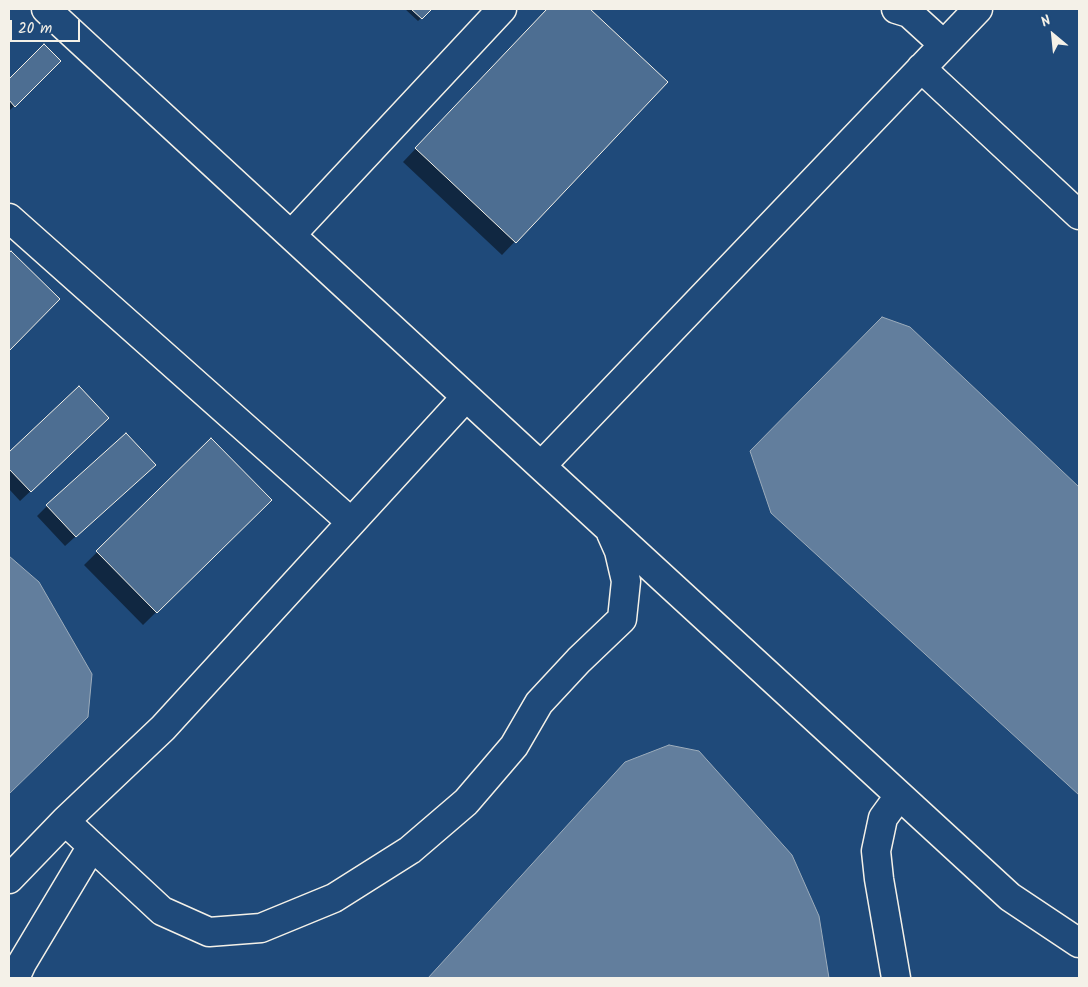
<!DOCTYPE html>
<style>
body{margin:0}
#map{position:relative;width:1088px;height:987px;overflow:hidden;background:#1f4a7a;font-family:Kalam,sans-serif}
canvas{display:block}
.frame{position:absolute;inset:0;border:10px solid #f4f1e8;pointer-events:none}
.north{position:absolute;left:1028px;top:10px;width:50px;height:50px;-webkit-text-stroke:4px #1f4a7a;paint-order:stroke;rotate:332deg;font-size:14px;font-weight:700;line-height:20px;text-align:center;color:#f4f1e8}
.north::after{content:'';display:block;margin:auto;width:18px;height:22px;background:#f4f1e8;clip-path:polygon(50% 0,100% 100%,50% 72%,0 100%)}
.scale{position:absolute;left:10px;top:20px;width:70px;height:22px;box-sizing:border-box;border:2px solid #f4f1e8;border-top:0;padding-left:6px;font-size:15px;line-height:18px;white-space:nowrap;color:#f4f1e8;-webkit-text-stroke:4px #1f4a7a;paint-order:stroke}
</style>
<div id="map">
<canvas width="1088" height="987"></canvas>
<div class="frame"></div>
<div class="north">N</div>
<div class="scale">20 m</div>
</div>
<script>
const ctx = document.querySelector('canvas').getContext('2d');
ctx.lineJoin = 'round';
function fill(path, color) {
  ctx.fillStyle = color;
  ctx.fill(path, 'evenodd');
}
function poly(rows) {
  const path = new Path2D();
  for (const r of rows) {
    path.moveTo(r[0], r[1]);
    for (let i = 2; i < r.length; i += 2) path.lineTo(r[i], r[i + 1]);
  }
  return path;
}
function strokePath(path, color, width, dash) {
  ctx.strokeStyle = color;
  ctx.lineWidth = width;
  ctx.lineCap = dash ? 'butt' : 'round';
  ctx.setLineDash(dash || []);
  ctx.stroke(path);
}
const water = poly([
 [882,317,910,327,1079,487,1079,795,771,513,750,451,882,317],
 [9,556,39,582,92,674,88,717,9,794,9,556],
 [669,745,699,751,792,855,819,916,829,978,428,978,625,762,669,745]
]);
fill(water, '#627e9d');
strokePath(water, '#9cacbb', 1);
fill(poly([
 [405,9,431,9,418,21],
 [548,9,588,9,666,83,502,255,403,162],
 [44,46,60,61,9,111,9,80],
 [11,253,58,299,9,349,9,255],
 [79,388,98,428,20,501,9,489,9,454],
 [211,440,270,500,143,625,84,565],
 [144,475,65,546,37,516,47,506]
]), '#0007');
const building = poly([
 [411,9,432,9,422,19,411,9],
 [547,9,590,9,668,82,516,243,415,148,547,9],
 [44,44,61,61,15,107,9,100,9,79,44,44],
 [11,251,60,299,9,351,9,253,11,251],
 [79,386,109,418,31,492,9,469,9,452,79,386],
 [126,433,156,465,76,537,46,505,126,433],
 [211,438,272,500,157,613,96,551,211,438]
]);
fill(building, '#4d6e92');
strokePath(building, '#f4f1e8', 1);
const minor = poly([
 [46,9,541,466,1010,897,1079,943],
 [896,9,909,13,943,44],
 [921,68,1079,215],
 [9,218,351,522],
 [291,235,502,9],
 [541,466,978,9],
 [65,821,162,911,209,932,261,928,334,898,410,850,466,802,514,746,539,703,579,660,622,619,626,581,619,551,611,533],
 [9,879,65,821,163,728,466,397],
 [15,978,22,963,92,846],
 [896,978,879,879,876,851,883,818,899,796]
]);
strokePath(minor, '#f4f1e8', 31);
strokePath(minor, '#1f4a7a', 28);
</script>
